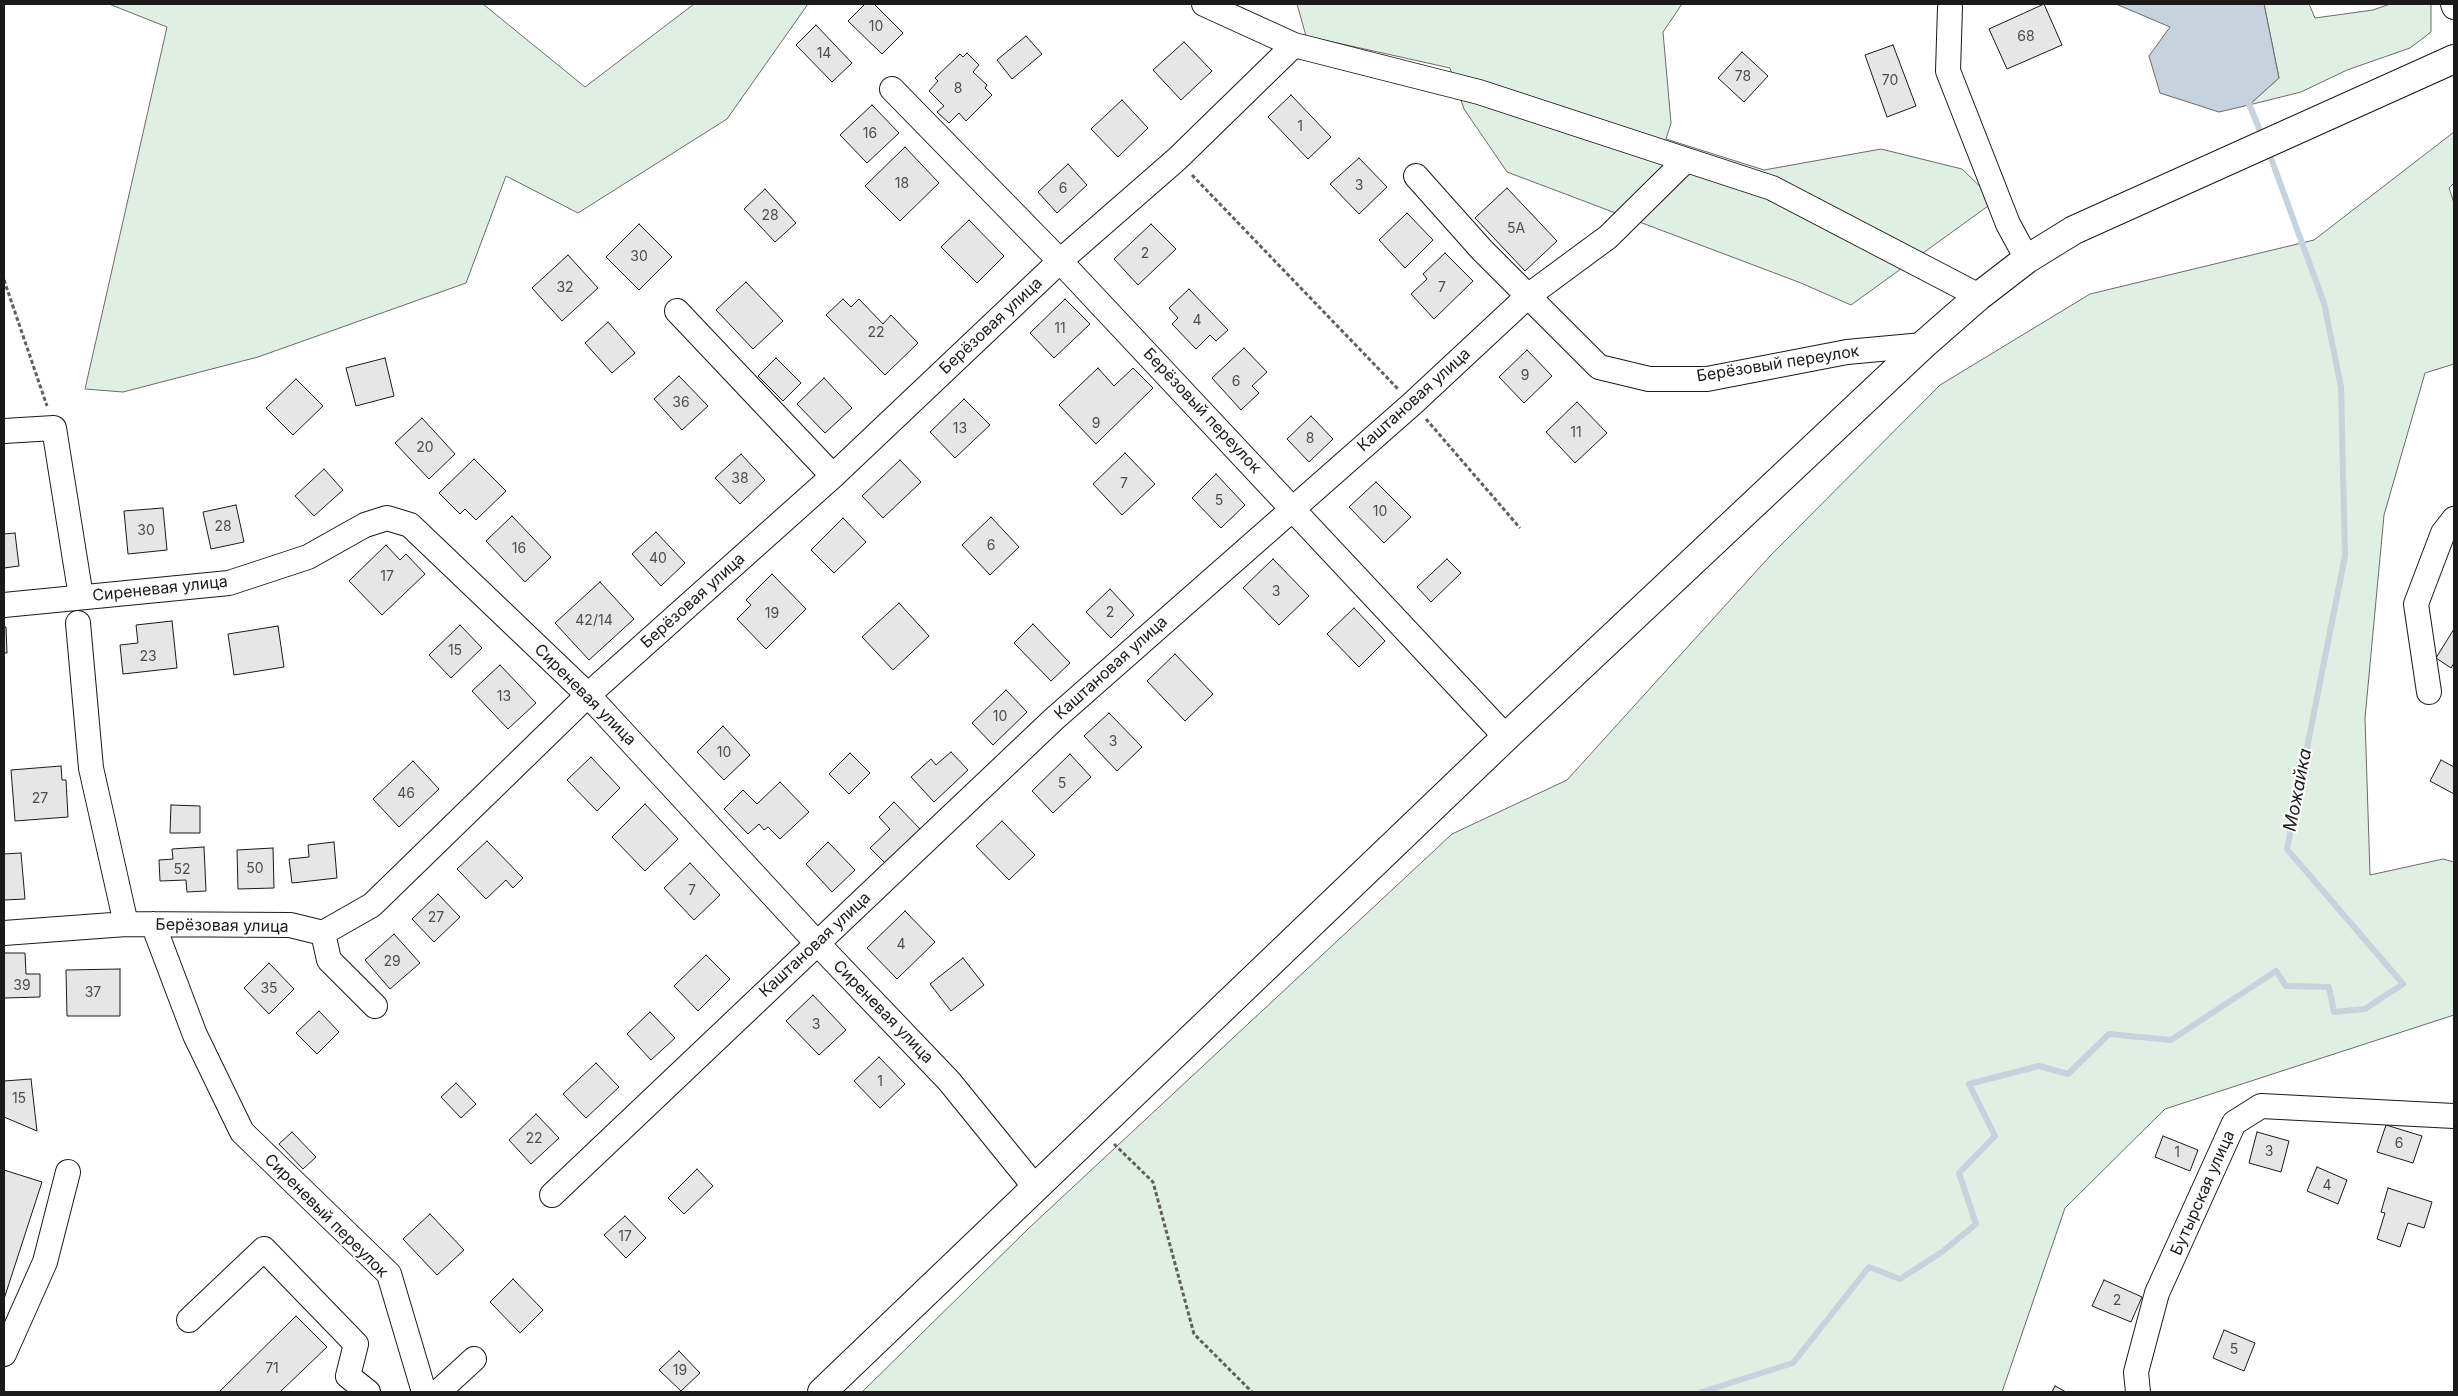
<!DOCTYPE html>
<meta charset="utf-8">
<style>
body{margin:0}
#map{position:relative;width:2458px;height:1396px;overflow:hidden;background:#fff;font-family:Inter,sans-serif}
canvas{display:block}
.frame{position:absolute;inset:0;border:5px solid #1a1a1a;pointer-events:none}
</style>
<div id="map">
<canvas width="2458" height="1396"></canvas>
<div class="frame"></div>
</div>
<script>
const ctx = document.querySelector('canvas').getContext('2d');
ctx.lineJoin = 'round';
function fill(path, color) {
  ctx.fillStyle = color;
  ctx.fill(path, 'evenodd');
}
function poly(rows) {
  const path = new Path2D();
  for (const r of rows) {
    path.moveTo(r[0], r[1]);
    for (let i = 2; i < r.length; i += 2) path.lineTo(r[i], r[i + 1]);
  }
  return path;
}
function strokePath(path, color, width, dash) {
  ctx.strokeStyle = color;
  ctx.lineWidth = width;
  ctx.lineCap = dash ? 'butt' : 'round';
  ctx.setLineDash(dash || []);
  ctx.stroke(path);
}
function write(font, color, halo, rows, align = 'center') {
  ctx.font = font + ' Inter,sans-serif';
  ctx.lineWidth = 4;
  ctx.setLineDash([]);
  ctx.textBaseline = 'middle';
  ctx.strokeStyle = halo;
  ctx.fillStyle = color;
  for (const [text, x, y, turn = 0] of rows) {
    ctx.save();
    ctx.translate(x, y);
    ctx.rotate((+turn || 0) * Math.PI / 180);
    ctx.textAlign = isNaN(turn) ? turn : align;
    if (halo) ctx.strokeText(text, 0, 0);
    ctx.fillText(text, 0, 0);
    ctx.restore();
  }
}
const green = poly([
 [109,4,483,4,585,87,694,4,808,4,727,119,578,213,506,176,466,283,258,357,123,392,85,389,167,27,109,4],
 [1297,4,1682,4,1663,32,1671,123,1666,139,1764,170,1881,149,1962,169,1995,201,1851,305,1801,283,1507,172,1464,109,1450,68,1306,36,1297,4],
 [2264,4,2309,4,2315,18,2373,10,2390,4,2431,4,2431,32,2410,48,2347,70,2301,92,2249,105,2279,78,2264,4],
 [2454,132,2454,183,2449,188,2454,203,2454,364,2425,373,2384,515,2365,718,2370,875,2443,859,2454,862,2454,1015,2165,1109,2065,1208,2002,1392,862,1392,1029,1228,1452,834,1567,780,1770,556,1940,385,2090,294,2314,240,2454,132]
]);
fill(green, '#e0efe3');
strokePath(green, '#6a6a6a', 1);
const water = poly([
 [2116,4,2264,4,2279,78,2249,105,2219,112,2160,93,2149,56,2170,27,2116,4]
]);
fill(water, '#c6d2dc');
strokePath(water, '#6a6a6a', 1);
strokePath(poly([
 [2247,99,2263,138],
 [1702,1392,1793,1363,1869,1267,1900,1279,1942,1252,1976,1224,1959,1173,1995,1136,1969,1084,2039,1066,2068,1074,2109,1034,2171,1040,2276,971,2286,986,2329,987,2334,1012,2365,1009,2403,984,2287,849,2345,556,2341,387,2324,303,2268,150]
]), '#c6d2dc', 6);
const building = poly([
 [865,4,874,4,903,33,882,54,848,21,865,4],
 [2044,4,2062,45,2007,69,1989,29,2044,4],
 [816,25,852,63,832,82,796,45,816,25],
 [1026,36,1042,54,1012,79,997,60,1026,36],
 [1184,42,1212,71,1181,100,1153,70,1184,42],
 [1893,45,1916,106,1887,117,1865,55,1893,45],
 [1742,52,1768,76,1744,102,1718,78,1742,52],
 [967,53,979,65,973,72,987,85,985,88,992,95,966,121,959,113,949,123,937,112,944,106,929,91,938,81,935,78,960,54,963,57,967,53],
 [1291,95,1331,137,1308,159,1268,117,1291,95],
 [1122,100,1148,128,1118,157,1091,129,1122,100],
 [872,105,899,133,867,163,840,135,872,105],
 [905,147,939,183,900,221,865,186,905,147],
 [1359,158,1387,187,1359,214,1330,184,1359,158],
 [1068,164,1087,185,1057,213,1038,192,1068,164],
 [1507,188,1557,241,1525,271,1475,218,1507,188],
 [765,189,796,223,775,242,744,209,765,189],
 [1407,213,1433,240,1405,268,1379,240,1407,213],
 [969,220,1004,256,977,283,941,247,969,220],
 [639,224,672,257,639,290,606,257,639,224],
 [1151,224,1176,249,1138,285,1114,259,1151,224],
 [1445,253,1473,281,1434,319,1411,294,1427,279,1423,274,1445,253],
 [568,255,598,288,562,321,532,288,568,255],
 [746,282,783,321,753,349,716,310,746,282],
 [1189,289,1228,330,1216,341,1210,335,1196,349,1172,324,1178,318,1169,308,1189,289],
 [843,299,851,307,859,299,883,324,891,315,918,343,885,375,826,315,843,299],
 [1065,299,1090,324,1054,358,1030,333,1065,299],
 [608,322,635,353,612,373,585,343,608,322],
 [1244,348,1267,372,1252,386,1259,393,1241,410,1212,378,1244,348],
 [1527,350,1552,376,1524,403,1499,377,1527,350],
 [385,358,394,396,356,406,346,368,385,358],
 [776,358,801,383,783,401,758,376,776,358],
 [1098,368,1114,386,1133,368,1153,388,1096,444,1059,405,1098,368],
 [679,376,708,406,682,430,654,399,679,376],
 [824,378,852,408,825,433,797,404,824,378],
 [296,379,323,406,293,435,266,408,296,379],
 [964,399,990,425,955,458,930,432,964,399],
 [1577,402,1607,433,1575,463,1546,432,1577,402],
 [1311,416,1333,439,1309,462,1287,439,1311,416],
 [422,418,455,454,429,479,395,443,422,418],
 [1125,453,1155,484,1122,515,1093,484,1125,453],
 [741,454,765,480,740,504,715,478,741,454],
 [474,459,506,491,476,520,465,509,460,514,439,493,474,459],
 [900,460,921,482,883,518,862,496,900,460],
 [324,469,343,490,314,516,295,496,324,469],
 [1216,474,1245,505,1221,528,1192,498,1216,474],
 [1376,482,1411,517,1384,543,1349,507,1376,482],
 [236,505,244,542,211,549,203,512,236,505],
 [163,508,167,550,128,554,124,511,163,508],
 [512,516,551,557,525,582,486,541,512,516],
 [991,517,1019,547,990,575,962,545,991,517],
 [843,518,866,542,834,573,811,550,843,518],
 [656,532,685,563,661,586,632,554,656,532],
 [15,533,19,566,4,568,4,534,15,533],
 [386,545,400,560,406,554,425,574,382,615,349,581,386,545],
 [1273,559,1309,596,1279,625,1243,588,1273,559],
 [1447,559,1461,573,1431,602,1417,587,1447,559],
 [772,574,806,609,766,649,737,619,751,605,746,600,772,574],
 [600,582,634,619,589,660,555,623,600,582],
 [1110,589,1134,615,1111,638,1086,612,1110,589],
 [899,603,929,636,893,670,862,637,899,603],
 [1354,608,1385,641,1359,667,1327,634,1354,608],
 [172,621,177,668,123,674,120,645,138,643,136,625,172,621],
 [1033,624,1070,663,1051,681,1014,643,1033,624],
 [460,625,482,648,451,678,429,655,460,625],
 [278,626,284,667,234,675,228,634,278,626],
 [4,627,6,627,7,653,4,653,4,627],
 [2454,629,2454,663,2451,668,2436,658,2454,629],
 [1175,654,1213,694,1185,721,1147,681,1175,654],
 [500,665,536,703,508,729,472,691,500,665],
 [1006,690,1027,712,993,745,972,723,1006,690],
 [1109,713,1142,747,1117,771,1084,736,1109,713],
 [723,726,750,755,724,780,697,752,723,726],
 [951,752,968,770,934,802,911,777,931,759,936,765,951,752],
 [850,753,870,773,849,794,829,774,850,753],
 [1070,754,1091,777,1053,813,1032,791,1070,754],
 [591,757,620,788,597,811,567,780,591,757],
 [2441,760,2454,767,2454,794,2430,781,2441,760],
 [413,761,439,789,399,827,373,799,413,761],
 [61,766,62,780,66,780,68,817,15,821,11,770,61,766],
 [780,782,809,812,780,839,768,827,764,830,759,824,748,834,724,809,743,790,757,804,780,782],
 [894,802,920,829,886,864,870,848,890,829,879,817,894,802],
 [645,804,678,839,645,871,612,837,645,804],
 [171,805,200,806,200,833,170,833,171,805],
 [1002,821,1035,855,1009,880,976,846,1002,821],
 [487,841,523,878,513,888,506,880,486,899,457,869,487,841],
 [334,842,337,878,292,883,289,859,309,857,308,845,334,842],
 [828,842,855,870,832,892,806,864,828,842],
 [204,847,206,891,187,892,186,880,160,881,159,860,173,859,172,849,204,847],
 [273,848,274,888,238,889,237,850,273,848],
 [21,853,25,899,4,900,4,854,21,853],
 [690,863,720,895,694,920,664,888,690,863],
 [438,894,460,917,434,942,412,919,438,894],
 [905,911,935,942,897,979,867,948,905,911],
 [394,934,420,963,390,989,365,960,394,934],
 [4,953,25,953,26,974,40,974,40,997,4,998,4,953],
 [706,955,730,979,698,1011,674,986,706,955],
 [963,958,984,985,951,1011,930,984,963,958],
 [269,963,294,989,269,1014,244,988,269,963],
 [120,969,120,1016,67,1016,66,970,120,969],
 [813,995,846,1030,819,1055,786,1021,813,995],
 [319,1011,339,1032,317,1054,296,1033,319,1011],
 [650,1012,675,1038,651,1060,627,1034,650,1012],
 [879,1057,905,1084,880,1108,854,1081,879,1057],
 [596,1063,619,1087,586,1118,563,1094,596,1063],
 [31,1079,37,1131,4,1117,4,1081,31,1079],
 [456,1083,476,1104,461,1118,441,1097,456,1083],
 [536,1114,559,1138,531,1164,509,1140,536,1114],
 [2386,1125,2422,1136,2413,1163,2377,1152,2386,1125],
 [292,1132,316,1157,303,1169,279,1144,292,1132],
 [2257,1132,2289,1141,2281,1172,2249,1163,2257,1132],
 [2163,1136,2198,1150,2190,1171,2155,1157,2163,1136],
 [2317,1167,2347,1180,2338,1204,2307,1191,2317,1167],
 [697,1169,713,1186,684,1214,668,1198,697,1169],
 [4,1170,42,1182,4,1299,4,1170],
 [2388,1188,2432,1202,2424,1228,2408,1223,2400,1247,2377,1239,2385,1213,2381,1212,2388,1188],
 [430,1214,464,1250,437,1275,403,1239,430,1214],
 [625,1216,646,1238,626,1258,604,1235,625,1216],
 [513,1279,543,1310,520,1333,490,1302,513,1279],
 [2104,1280,2142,1297,2131,1322,2092,1306,2104,1280],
 [296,1316,327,1347,280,1392,219,1392,296,1316],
 [2224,1330,2255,1343,2244,1371,2213,1358,2224,1330],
 [679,1351,700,1373,681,1391,659,1370,679,1351],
 [2055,1386,2066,1392,2052,1392,2055,1386]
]);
fill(building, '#e6e6e6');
strokePath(building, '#1a1a1a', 1);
const minor = poly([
 [1204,4,1294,45,1479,92,1772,188,1979,296],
 [2453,4,2454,7],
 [1950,7,1948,71,2008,224,2027,259],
 [892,89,1060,261,1506,737],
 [1416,176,1482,250,1599,367,1649,379,1707,379,1847,352,1923,345],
 [677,311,833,476],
 [4,431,54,428,81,597],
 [4,605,229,583,308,557,365,525,387,518,410,525,588,695,817,943,949,1081,1035,1187],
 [78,623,91,768,126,924],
 [2429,692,2416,604,2443,533,2454,519],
 [153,924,195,1035,242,1132,389,1274,424,1392],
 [4,933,126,924,290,925,323,933,372,905,588,695,833,476,1060,261,1177,159,1294,45],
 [323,933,329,960,375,1006],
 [552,1195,1054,719,1412,404,1528,296,1608,237,1686,160],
 [189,1320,264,1249,356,1344,348,1376,368,1392],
 [4,1354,45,1262,68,1172],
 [438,1392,474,1359],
 [2138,1392,2136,1372,2157,1293,2234,1123,2261,1106,2454,1116]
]);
const major = poly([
 [822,1392,1506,737,1923,345,1979,296,2027,259,2074,230,2454,59]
]);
strokePath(minor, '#1a1a1a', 26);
strokePath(major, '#1a1a1a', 30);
strokePath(poly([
 [1192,175,1398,389],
 [4,280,47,406],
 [1426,419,1520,528],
 [1114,1144,1153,1182,1194,1334,1252,1392]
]), '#5f5f5f', 3, [4, 2.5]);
strokePath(minor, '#fff', 24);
strokePath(major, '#fff', 28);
write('14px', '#4d4d4d', null, [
 ["10",876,27],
 ["68",2026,37],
 ["14",824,54],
 ["78",1743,77],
 ["70",1890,81],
 ["8",958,89],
 ["1",1300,127],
 ["16",870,134],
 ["18",902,184],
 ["3",1359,186],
 ["6",1063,189],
 ["28",770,216],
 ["5А",1516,229],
 ["2",1145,254],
 ["30",639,257],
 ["32",565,288],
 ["7",1442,288],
 ["4",1197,321],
 ["11",1060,329],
 ["22",876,333],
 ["9",1525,376],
 ["6",1236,382],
 ["36",681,403],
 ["9",1096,424],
 ["13",960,429],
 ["11",1576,433],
 ["8",1310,439],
 ["20",425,448],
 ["38",740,479],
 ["7",1124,484],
 ["5",1219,501],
 ["10",1380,512],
 ["28",223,527],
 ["30",146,531],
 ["6",991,546],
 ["16",519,549],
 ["40",658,559],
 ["17",387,577],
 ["3",1276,592],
 ["2",1110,613],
 ["19",772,614],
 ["42/14",594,621],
 ["15",455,651],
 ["23",148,657],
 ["13",504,697],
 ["10",1000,717],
 ["3",1113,742],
 ["10",724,753],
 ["5",1062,784],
 ["46",406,794],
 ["27",40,799],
 ["50",255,869],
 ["52",182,870],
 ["7",692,891],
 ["27",436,918],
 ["4",901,945],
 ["29",392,962],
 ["39",22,986],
 ["35",269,989],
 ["37",93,993],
 ["3",816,1025],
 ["1",880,1082],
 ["15",19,1099],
 ["22",534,1139],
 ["6",2399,1144],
 ["3",2269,1152],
 ["1",2177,1153],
 ["4",2327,1186],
 ["17",625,1237],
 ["2",2117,1301],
 ["5",2234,1350],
 ["71",272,1369],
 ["19",680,1371]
]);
write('16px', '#1a1a1a', '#fff', [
 ["Берёзовая улица",991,326,-43],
 ["Берёзовый переулок",1778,364,-9],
 ["Каштановая улица",1414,400,-42],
 ["Берёзовый переулок",1202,411,47],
 ["Сиреневая улица",160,589,-6],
 ["Берёзовая улица",693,601,-42],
 ["Каштановая улица",1111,668,-42],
 ["Сиреневая улица",585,695,45],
 ["Берёзовая улица",222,926,1],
 ["Каштановая улица",815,945,-43],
 ["Сиреневая улица",883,1012,46],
 ["Бутырская улица",2203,1193,-66],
 ["Сиреневый переулок",326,1216,45]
]);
write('italic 18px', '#1a1a1a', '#fff', [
 ["Можайка",2298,790,-79]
]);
</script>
